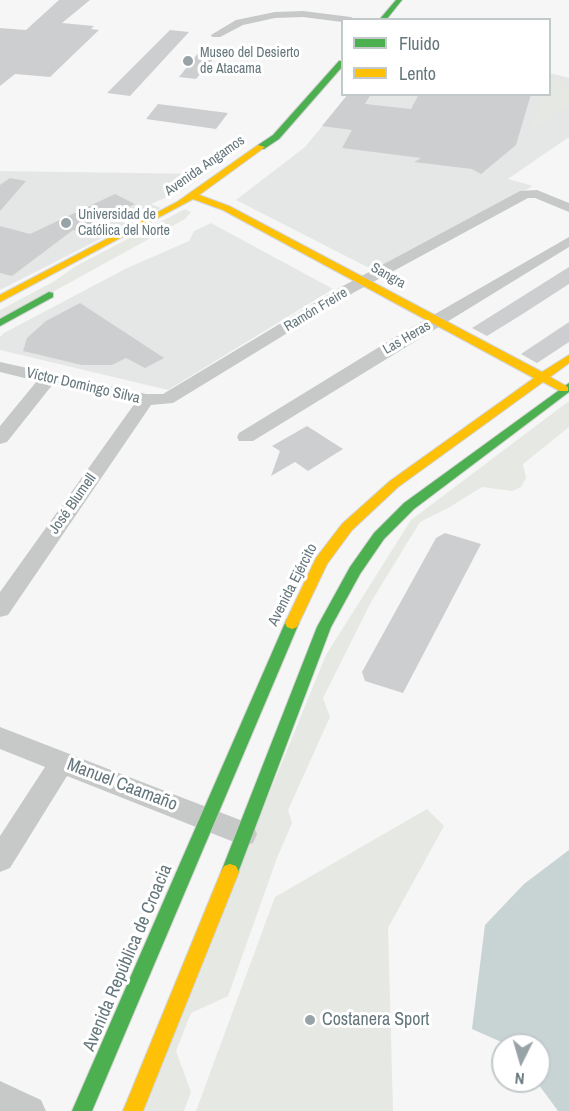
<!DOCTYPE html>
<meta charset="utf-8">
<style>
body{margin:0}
#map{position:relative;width:569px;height:1111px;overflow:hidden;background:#f6f6f6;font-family:"Archivo Narrow",sans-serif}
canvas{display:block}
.legend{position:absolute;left:341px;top:18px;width:210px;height:78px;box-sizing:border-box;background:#fff;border:2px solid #c1c9cb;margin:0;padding:8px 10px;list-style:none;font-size:18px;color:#65777d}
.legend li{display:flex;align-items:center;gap:12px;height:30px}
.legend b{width:30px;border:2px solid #c1c9cb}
.north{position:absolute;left:491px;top:1033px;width:60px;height:60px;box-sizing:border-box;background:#fff;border:2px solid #c1c9cb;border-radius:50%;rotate:185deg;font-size:16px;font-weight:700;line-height:24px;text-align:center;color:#65777d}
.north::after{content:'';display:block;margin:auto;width:21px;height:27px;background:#98a3a7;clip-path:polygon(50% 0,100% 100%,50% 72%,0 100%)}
</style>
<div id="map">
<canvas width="569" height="1111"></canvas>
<ul class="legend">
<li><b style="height:8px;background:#4caf50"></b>Fluido</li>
<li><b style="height:8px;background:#ffc107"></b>Lento</li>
</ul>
<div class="north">N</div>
</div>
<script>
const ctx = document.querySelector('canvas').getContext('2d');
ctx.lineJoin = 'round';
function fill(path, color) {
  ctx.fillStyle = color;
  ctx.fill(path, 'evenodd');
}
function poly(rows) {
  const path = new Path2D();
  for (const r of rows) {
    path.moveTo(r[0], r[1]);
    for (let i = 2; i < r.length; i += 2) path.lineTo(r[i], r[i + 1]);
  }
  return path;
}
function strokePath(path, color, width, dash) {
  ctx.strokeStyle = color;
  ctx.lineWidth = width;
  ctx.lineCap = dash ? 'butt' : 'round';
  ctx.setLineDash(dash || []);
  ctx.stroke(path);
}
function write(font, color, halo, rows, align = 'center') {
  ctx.font = font + ' "Archivo Narrow",sans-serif';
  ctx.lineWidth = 6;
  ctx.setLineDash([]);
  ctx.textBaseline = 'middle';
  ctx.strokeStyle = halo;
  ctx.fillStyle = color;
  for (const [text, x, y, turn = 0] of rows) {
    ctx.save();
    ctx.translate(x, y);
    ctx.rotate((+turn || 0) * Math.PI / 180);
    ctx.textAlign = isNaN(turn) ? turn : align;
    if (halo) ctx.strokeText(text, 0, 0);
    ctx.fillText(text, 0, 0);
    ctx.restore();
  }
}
fill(poly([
 [550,73,569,78,569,137,508,179,533,186,377,272,236,200,305,147,348,95,550,94],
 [0,171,206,174,183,190,151,204,161,208,0,290],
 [211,223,333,289,168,390,0,350,0,337,4,333,127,268,189,241,194,231]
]), '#e5e7e6');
fill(poly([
 [550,78,569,83,569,106,532,130,542,95,550,94],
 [185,209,191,212,185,219,0,321,0,310,53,282,76,266],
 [569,401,569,427,523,464,526,478,521,487,512,491,482,487,448,508,420,522,371,602,323,698,330,717,288,810,292,823,277,858,228,996,191,1013,176,1051,191,1092,184,1111,139,1111,326,655,411,520],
 [427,809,444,826,388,928,393,1111,196,1111,275,897]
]), '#e6e8e3');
fill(poly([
 [569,850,569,1111,558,1111,536,1081,539,1081,539,1045,508,1045,472,1029,485,925,524,884]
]), '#c8d3d4');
fill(poly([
 [59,0,90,0,62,23,94,26,91,29,99,30,50,77,15,74,0,86,0,28,26,30],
 [170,30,189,32,130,96,107,93],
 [203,47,221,50,196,79,179,77],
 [348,94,371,94,365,104,411,109,419,94,531,94,516,145,481,174,472,169,414,162,421,158,342,148,352,130,322,126],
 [158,104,228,113,216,129,146,119],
 [10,178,26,181,0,211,0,185],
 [115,194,135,204,77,232,73,230,12,276,0,273,0,226,30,234],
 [569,267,569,284,521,315,487,336,472,328],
 [80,303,164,358,145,368,126,358,112,365,82,365,23,351,27,338,46,321],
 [569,322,569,342,537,363,521,354],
 [307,426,343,449,308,471,295,462,271,476,280,451,272,446],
 [445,533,481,544,403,693,365,681,362,672,436,538]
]), '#cdcecf');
const fast = poly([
 [396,0,402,0,386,20,379,20,396,0],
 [339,61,342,61,342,67,279,139,264,149,258,149,258,145,273,135,339,61],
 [49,292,53,293,53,297,0,326,0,319,49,292],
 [569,383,569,392,414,509,384,539,360,574,331,627,236,878,230,880,224,878,221,872,317,627,350,567,374,533,404,503,569,383],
 [292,617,297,619,299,623,92,1111,72,1111,285,623,287,619,292,617]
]);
const slow = poly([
 [258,145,265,147,199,195,229,206,542,372,569,355,569,363,550,377,568,387,568,391,560,391,543,382,398,487,352,530,327,564,297,627,292,629,287,627,285,623,316,558,342,524,390,481,534,378,223,210,193,199,0,302,0,295,177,202,258,145],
 [230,864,236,866,239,872,143,1111,123,1111,221,872,224,866,230,864]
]);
strokePath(fast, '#d2d3d4', 2);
strokePath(slow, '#d2d3d4', 2);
fill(poly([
 [303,11,351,17,356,20,342,20,342,22,303,17,275,18,243,25,220,37,212,37,211,35,236,20,275,12,303,11],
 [537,190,569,203,569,212,535,198,528,198,353,293,173,403,151,405,8,615,0,617,0,592,135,403,53,384,7,442,0,444,0,426,37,381,0,372,0,362,146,394,163,394,341,287,520,191,537,190],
 [569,237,569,247,253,441,239,441,237,437,239,433,402,333,569,237],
 [0,727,253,825,257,834,253,843,244,846,67,776,10,868,0,872,0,836,45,767,0,749,0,727],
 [0,1081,41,1100,46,1111,0,1111,0,1081]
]), '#c7c9c9');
fill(fast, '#4caf50');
fill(slow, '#ffc107');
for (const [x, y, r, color] of [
 [188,61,6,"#98a3a7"],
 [66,223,6,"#98a3a7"],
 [310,1020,6,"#98a3a7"]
]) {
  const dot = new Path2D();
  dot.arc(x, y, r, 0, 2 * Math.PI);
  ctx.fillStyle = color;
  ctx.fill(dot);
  strokePath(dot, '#fff', 2);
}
write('14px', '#65777d', '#fff', [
 ["Museo del Desierto",200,53],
 ["de Atacama",200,69],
 ["Universidad de",78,215],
 ["Católica del Norte",78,231]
], 'left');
write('14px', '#65777d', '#fff', [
 ["Avenida Angamos",205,166,-35],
 ["Sangra",388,276,29],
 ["Ramón Freire",316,310,-31],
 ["Las Heras",407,338,-30]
]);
write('15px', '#65777d', '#fff', [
 ["Víctor Domingo Silva",83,386,13],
 ["José Blumell",73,504,-55],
 ["Avenida Ejército",293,585,-63]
]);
write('18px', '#65777d', '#fff', [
 ["Manuel Caamaño",122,785,21],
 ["Avenida República de Croacia",128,958,-67]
]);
write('18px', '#65777d', '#fff', [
 ["Costanera Sport",322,1020]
], 'left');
</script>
